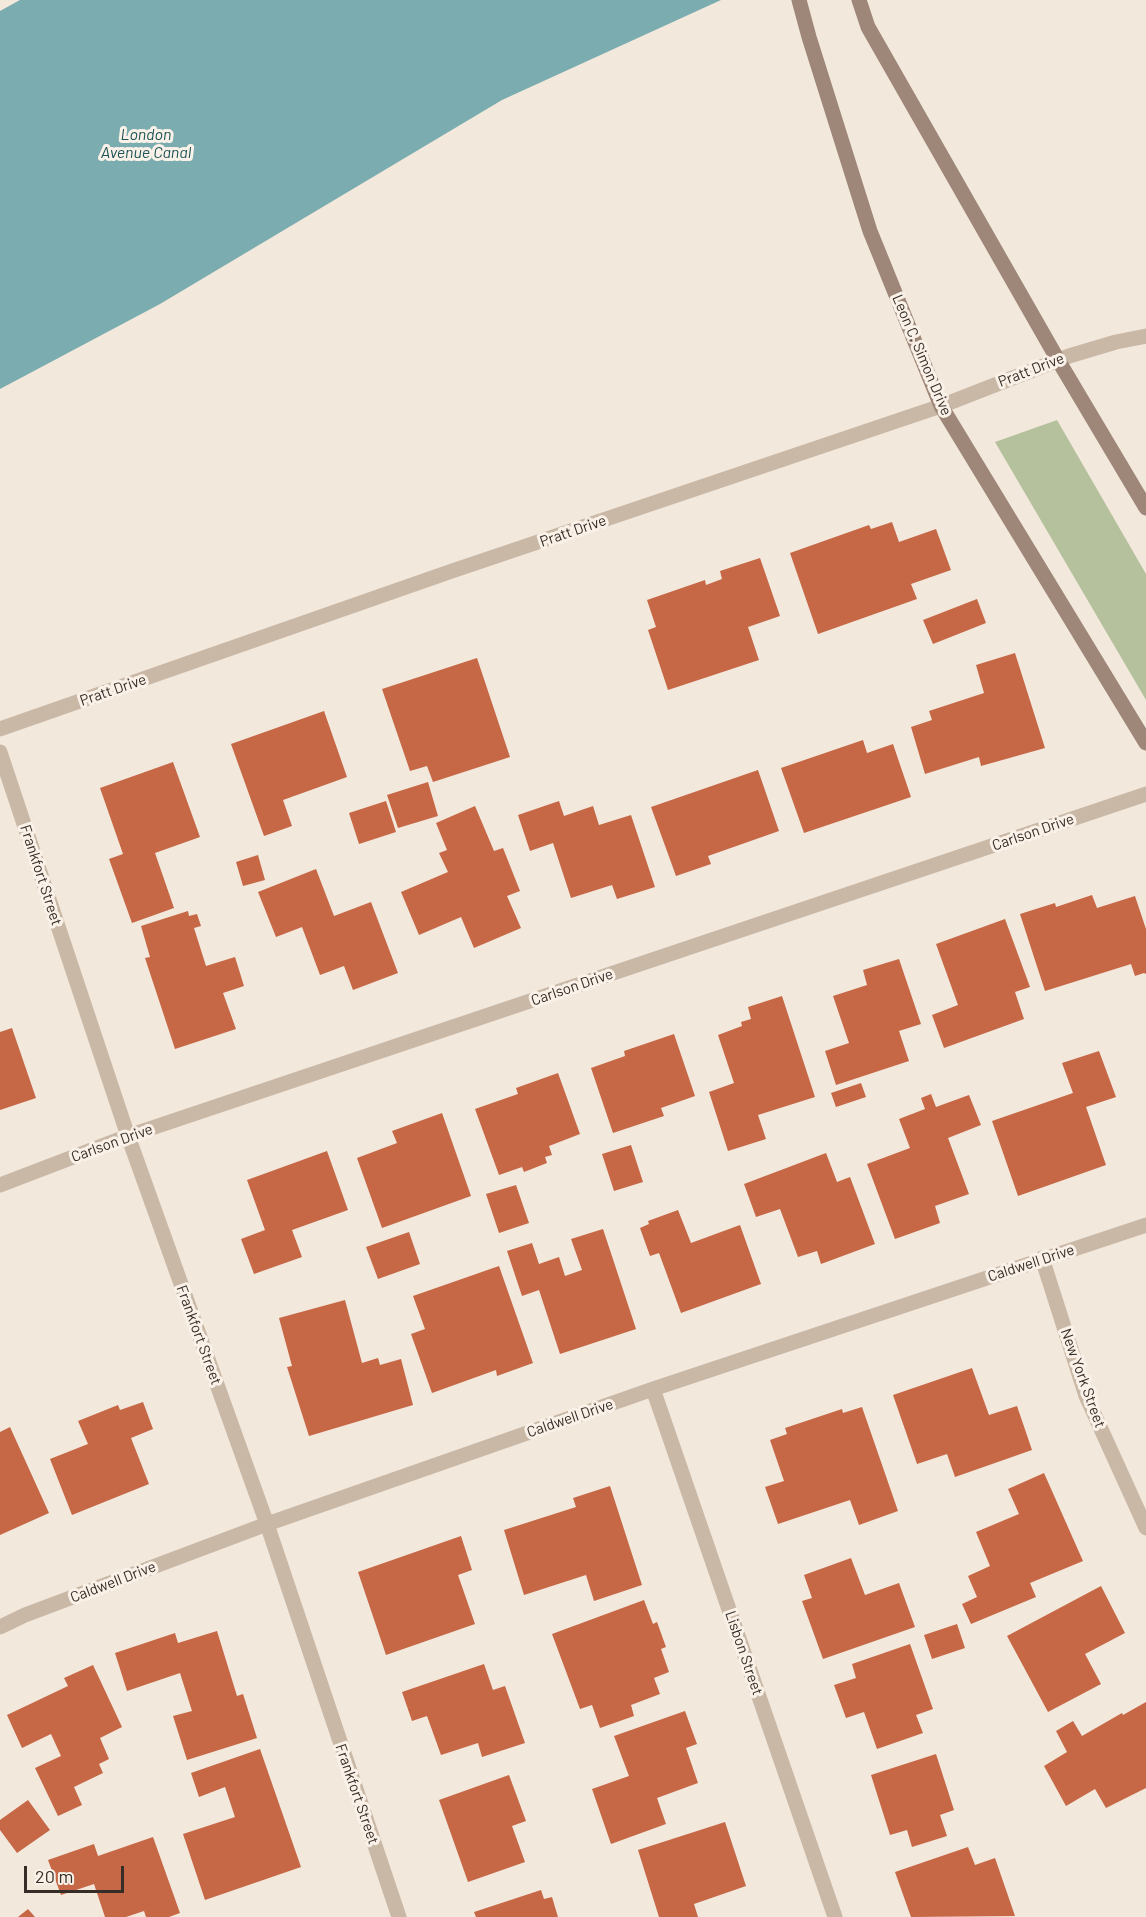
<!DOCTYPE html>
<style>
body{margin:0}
#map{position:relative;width:1146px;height:1917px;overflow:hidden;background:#f2e8dc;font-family:Barlow,sans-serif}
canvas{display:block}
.scale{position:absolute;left:24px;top:1866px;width:100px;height:27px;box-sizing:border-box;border:3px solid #372d28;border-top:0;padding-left:8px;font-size:18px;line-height:21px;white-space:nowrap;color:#372d28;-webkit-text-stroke:4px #faf2e8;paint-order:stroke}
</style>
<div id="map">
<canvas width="1146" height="1917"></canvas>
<div class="scale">20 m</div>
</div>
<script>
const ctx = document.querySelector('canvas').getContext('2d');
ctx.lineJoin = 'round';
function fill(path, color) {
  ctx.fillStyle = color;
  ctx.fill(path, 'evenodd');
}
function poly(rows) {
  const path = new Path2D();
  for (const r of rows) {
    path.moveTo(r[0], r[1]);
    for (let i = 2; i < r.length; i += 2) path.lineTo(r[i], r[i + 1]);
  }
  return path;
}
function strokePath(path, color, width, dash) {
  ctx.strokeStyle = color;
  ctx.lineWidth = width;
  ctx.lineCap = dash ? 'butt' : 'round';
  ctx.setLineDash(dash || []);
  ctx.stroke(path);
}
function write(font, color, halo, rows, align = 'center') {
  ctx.font = font + ' Barlow,sans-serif';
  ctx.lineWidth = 6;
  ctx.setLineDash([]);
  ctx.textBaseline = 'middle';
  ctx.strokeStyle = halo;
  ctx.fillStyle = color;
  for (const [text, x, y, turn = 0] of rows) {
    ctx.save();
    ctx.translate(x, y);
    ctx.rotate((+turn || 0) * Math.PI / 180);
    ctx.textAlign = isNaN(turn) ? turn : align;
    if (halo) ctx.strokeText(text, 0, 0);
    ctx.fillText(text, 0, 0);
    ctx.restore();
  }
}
fill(poly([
 [1057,420,1146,574,1146,700,995,442]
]), '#b4c19c');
fill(poly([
 [20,0,721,0,502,100,160,304,0,389,0,11]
]), '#7bacaf');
fill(poly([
 [892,522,899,542,936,529,951,570,911,584,917,599,818,634,790,553,869,525,871,529],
 [760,558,780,616,748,627,759,660,668,690,648,630,656,627,647,600,705,580,706,585,722,579,720,571],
 [977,599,986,623,933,644,923,620],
 [1015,653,1045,748,981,766,979,757,925,774,911,727,932,720,929,711,984,693,976,665],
 [477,658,510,757,433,782,427,766,410,771,382,689],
 [324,711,347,777,283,800,292,826,264,836,231,744],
 [863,740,867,753,893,744,911,797,804,833,781,768],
 [173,762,200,837,155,853,174,908,132,923,109,859,123,854,100,788],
 [758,770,779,831,708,856,711,864,676,876,651,807],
 [428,782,438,816,398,828,387,795],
 [386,801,396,832,359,844,349,813],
 [559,801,564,816,593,806,599,825,631,815,655,887,617,899,612,885,571,898,553,843,530,851,518,815],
 [475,806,494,851,503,848,520,891,507,896,521,928,474,948,461,917,419,935,401,892,448,872,439,853,447,850,436,823],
 [258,855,265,880,243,886,236,862],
 [316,869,334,916,371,902,398,973,353,990,344,966,320,975,302,927,276,937,258,892],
 [1092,895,1097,908,1135,896,1146,929,1146,974,1144,973,1135,976,1131,964,1045,991,1020,914,1055,903,1056,907],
 [188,911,189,916,197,914,201,926,194,928,206,966,235,957,244,986,223,993,236,1029,175,1049,145,958,150,957,141,926],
 [1005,919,1030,987,1015,992,1024,1019,944,1048,932,1015,958,1005,936,944],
 [899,959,921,1024,899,1031,909,1061,836,1085,825,1051,849,1043,833,996,867,985,863,970],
 [782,996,815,1097,758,1115,766,1139,728,1151,709,1092,734,1083,718,1035,742,1026,741,1022,751,1019,748,1007],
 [12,1028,36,1098,0,1110,0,1032],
 [674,1034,695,1096,661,1108,664,1116,613,1133,591,1068,625,1056,624,1051],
 [1099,1051,1116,1097,1086,1107,1106,1165,1018,1196,992,1121,1073,1093,1062,1063],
 [558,1073,580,1134,549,1146,552,1155,545,1157,547,1163,524,1172,522,1167,499,1175,475,1109,518,1094,516,1088],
 [861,1083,866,1097,836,1107,831,1093],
 [931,1094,936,1107,969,1095,981,1125,948,1138,969,1194,935,1206,940,1223,895,1239,867,1164,910,1148,899,1119,925,1109,921,1098],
 [442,1113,471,1196,382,1228,357,1158,397,1143,392,1131],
 [631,1145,643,1182,614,1191,602,1154],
 [327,1151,348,1210,292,1230,302,1257,254,1274,241,1239,265,1230,247,1180],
 [826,1153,837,1182,850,1177,875,1244,821,1264,817,1251,798,1257,780,1209,756,1217,744,1184],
 [516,1185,529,1223,499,1233,486,1194],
 [678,1210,691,1243,740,1225,761,1284,681,1313,659,1253,650,1256,640,1228,649,1224,648,1221],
 [603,1229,636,1329,560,1354,539,1290,522,1296,507,1251,532,1243,539,1264,559,1257,565,1276,582,1270,571,1239],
 [409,1232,420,1264,378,1279,366,1247],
 [499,1266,533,1363,497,1376,496,1370,432,1393,411,1334,425,1329,413,1296],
 [345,1300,362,1363,378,1358,380,1365,401,1359,413,1405,309,1436,287,1367,292,1366,279,1318],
 [972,1368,989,1415,1017,1406,1032,1450,955,1477,947,1454,917,1464,893,1395],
 [143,1402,153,1429,131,1438,149,1484,72,1515,50,1459,88,1444,78,1421,118,1405,120,1410],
 [862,1407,898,1511,859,1525,850,1500,778,1524,765,1487,784,1481,770,1440,787,1434,785,1428,842,1409,843,1413],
 [10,1427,49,1513,0,1535,0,1432],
 [1044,1473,1083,1561,1030,1583,1036,1597,971,1624,962,1604,977,1597,968,1576,990,1566,976,1532,1019,1514,1008,1489],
 [610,1486,642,1585,594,1601,586,1575,524,1595,504,1530,576,1507,573,1498],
 [461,1536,472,1570,458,1575,475,1624,386,1655,358,1572],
 [851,1558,865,1595,899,1583,915,1627,823,1659,802,1601,812,1598,804,1575],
 [1101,1586,1125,1633,1085,1654,1101,1684,1048,1712,1007,1636],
 [644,1600,653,1624,657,1622,666,1647,661,1649,669,1672,654,1678,660,1694,631,1705,634,1716,600,1728,592,1705,580,1709,552,1634],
 [957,1624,965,1648,932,1659,924,1635],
 [217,1631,237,1696,243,1694,257,1738,187,1760,173,1716,192,1711,180,1673,127,1691,115,1653,175,1633,178,1643],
 [910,1644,933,1709,916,1715,923,1733,877,1749,864,1712,846,1718,834,1685,856,1678,852,1664],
 [484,1664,493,1690,505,1686,525,1743,482,1757,478,1743,441,1755,427,1716,412,1721,402,1692],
 [93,1665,122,1727,100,1738,109,1759,99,1764,103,1773,74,1787,82,1805,58,1816,35,1768,61,1756,51,1734,22,1748,7,1715,68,1686,64,1678],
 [1146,1702,1146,1788,1106,1808,1095,1789,1066,1806,1044,1766,1067,1752,1056,1731,1073,1721,1082,1736,1122,1713,1123,1715],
 [685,1711,697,1744,686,1748,698,1783,657,1798,666,1824,611,1844,592,1789,629,1776,614,1736],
 [260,1749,301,1867,205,1900,183,1834,235,1817,225,1787,199,1797,191,1773],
 [936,1754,954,1810,940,1815,947,1836,912,1847,907,1830,890,1835,871,1775],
 [509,1775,526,1821,512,1826,525,1862,468,1882,439,1800],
 [28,1800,50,1830,17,1853,0,1830,0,1820],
 [725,1822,746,1886,694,1904,698,1917,659,1917,638,1850],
 [153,1837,180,1913,169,1917,146,1917,144,1911,126,1917,105,1917,94,1884,61,1895,48,1860,94,1844,98,1856],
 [968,1847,975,1865,995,1858,1015,1916,911,1917,895,1872],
 [541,1890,544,1899,552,1897,558,1917,476,1917,474,1912],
 [28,1909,35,1917,18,1917]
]), '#c66746');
strokePath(poly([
 [0,729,452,571,941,406,1069,356,1116,342,1146,336],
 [0,752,128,1136,267,1524,399,1917],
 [0,1185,128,1136,1146,794],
 [1042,1258,1086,1396,1146,1528],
 [653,1389,835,1917],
 [0,1627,25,1615,267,1524,653,1389,1146,1225]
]), '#cab8a7', 15);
strokePath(poly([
 [799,0,809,37,870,231,941,406,1146,743],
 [859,0,868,27,1058,360,1146,508]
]), '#9e8779', 15);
write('15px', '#372d28', '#faf2e8', [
 ["Leon C. Simon Drive",922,355,67],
 ["Pratt Drive",1031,370,-21],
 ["Pratt Drive",573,531,-19],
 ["Pratt Drive",113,690,-19],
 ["Carlson Drive",1033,832,-19],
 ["Frankfort Street",41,875,72],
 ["Carlson Drive",572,987,-19],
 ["Carlson Drive",112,1143,-20],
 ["Caldwell Drive",1031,1263,-18],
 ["Frankfort Street",199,1335,70],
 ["New York Street",1083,1378,70],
 ["Caldwell Drive",570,1418,-19],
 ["Caldwell Drive",113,1582,-21],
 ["Lisbon Street",744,1653,71],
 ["Frankfort Street",357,1794,71]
]);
write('italic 16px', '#1d5358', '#faf2e8', [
 ["London",146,135],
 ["Avenue Canal",146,153]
]);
</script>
